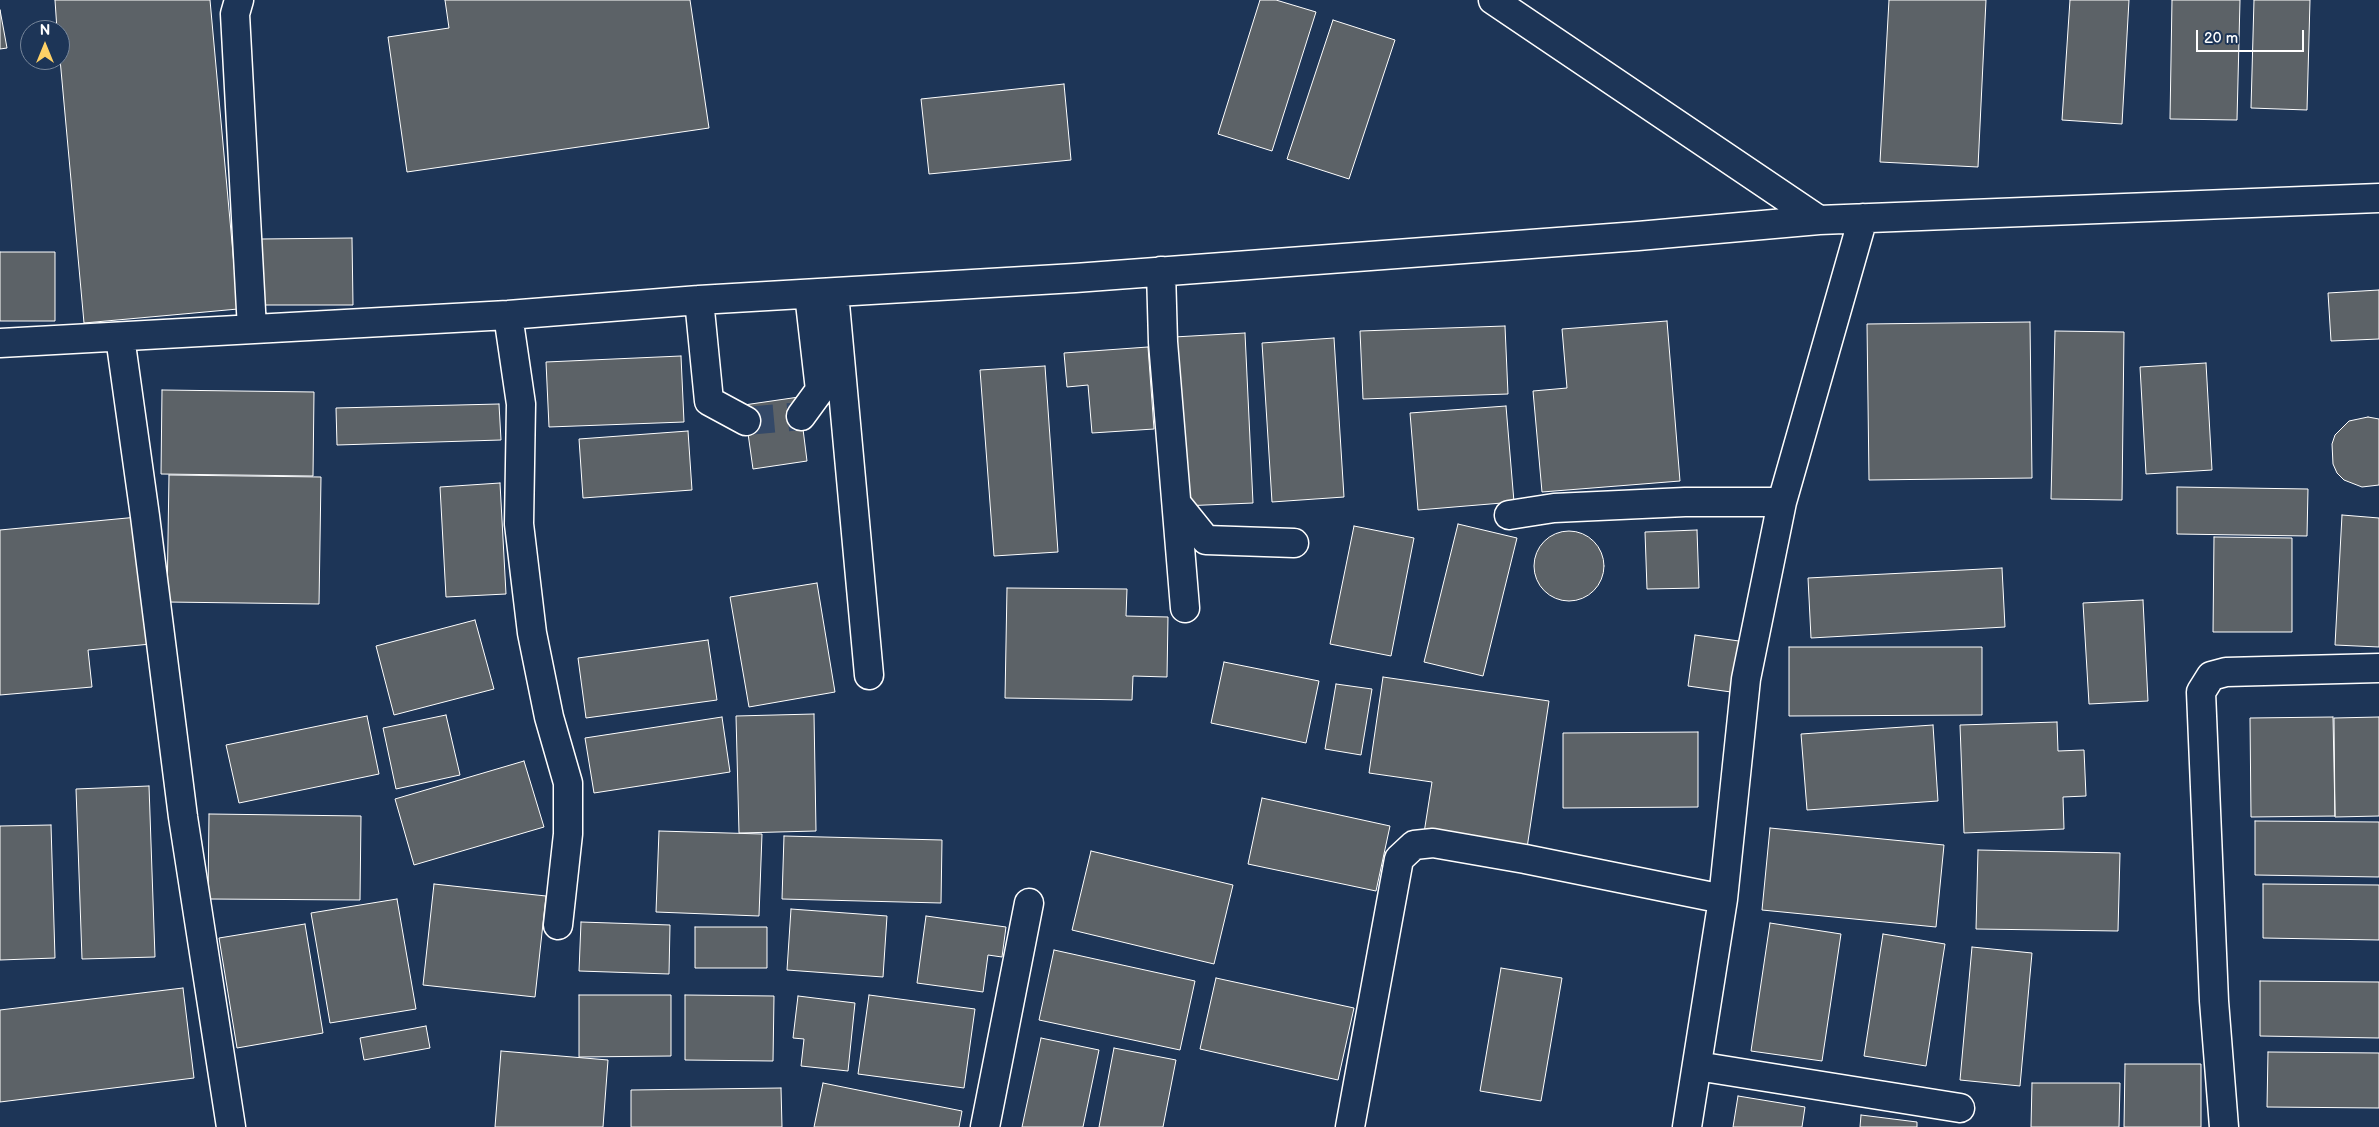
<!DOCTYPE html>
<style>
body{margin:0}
#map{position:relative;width:2379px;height:1127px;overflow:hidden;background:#1d3557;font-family:"Balsamiq Sans",sans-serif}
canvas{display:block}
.north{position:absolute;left:20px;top:20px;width:50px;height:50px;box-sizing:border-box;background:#1d3557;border:1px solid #77869a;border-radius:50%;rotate:0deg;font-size:14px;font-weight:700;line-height:20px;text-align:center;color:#fff}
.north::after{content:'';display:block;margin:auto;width:18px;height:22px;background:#ffd166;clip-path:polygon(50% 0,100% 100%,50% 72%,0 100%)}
.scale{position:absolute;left:2196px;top:30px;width:108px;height:22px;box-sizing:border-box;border:2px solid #fff;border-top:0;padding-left:6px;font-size:15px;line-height:18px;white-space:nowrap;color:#fff;-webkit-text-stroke:4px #1d3557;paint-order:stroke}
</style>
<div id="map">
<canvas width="2379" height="1127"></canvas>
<div class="north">N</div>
<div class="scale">20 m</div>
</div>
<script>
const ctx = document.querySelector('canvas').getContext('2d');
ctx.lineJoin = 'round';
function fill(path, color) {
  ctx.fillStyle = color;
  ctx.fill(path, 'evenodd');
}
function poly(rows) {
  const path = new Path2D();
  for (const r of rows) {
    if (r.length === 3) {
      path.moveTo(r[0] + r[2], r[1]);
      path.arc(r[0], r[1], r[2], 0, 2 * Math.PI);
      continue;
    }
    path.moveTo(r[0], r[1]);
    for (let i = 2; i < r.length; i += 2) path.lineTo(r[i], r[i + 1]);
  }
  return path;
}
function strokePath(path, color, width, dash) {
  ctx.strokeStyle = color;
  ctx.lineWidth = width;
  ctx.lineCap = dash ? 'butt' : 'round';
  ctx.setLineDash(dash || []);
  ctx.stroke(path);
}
const building = poly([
 [55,0,210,0,238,309,84,323,60,59,60,30,57,30,55,0],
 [445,0,690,0,709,128,407,172,388,37,449,28,445,0],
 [1260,0,1276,0,1316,12,1272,151,1218,134,1260,0],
 [1889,0,1986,0,1978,167,1880,162,1889,0],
 [2070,0,2129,0,2122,124,2062,120,2070,0],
 [2172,0,2240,0,2237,120,2170,119,2172,0],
 [2254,0,2310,0,2307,110,2251,108,2254,0],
 [0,10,7,48,0,49,0,10],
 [1333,20,1395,40,1349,179,1287,159,1333,20],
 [1064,84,1071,160,929,174,921,99,1064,84],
 [352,238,353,305,261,305,261,239,352,238],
 [0,252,55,252,55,321,0,321,0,252],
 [2379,290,2379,339,2331,341,2328,293,2379,290],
 [1667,321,1680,481,1542,492,1533,391,1567,388,1562,329,1667,321],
 [2030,322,2032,478,1869,480,1867,324,2030,322],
 [1505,326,1508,394,1363,399,1360,331,1505,326],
 [2055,331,2124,332,2122,500,2051,499,2055,331],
 [1245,333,1253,503,1182,506,1174,337,1245,333],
 [1334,338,1344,497,1272,502,1262,343,1334,338],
 [1148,347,1154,429,1092,433,1088,385,1067,387,1064,353,1148,347],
 [681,356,684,422,549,427,546,362,681,356],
 [2206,363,2212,470,2146,474,2140,367,2206,363],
 [1045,366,1058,552,994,556,980,370,1045,366],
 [162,390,314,392,313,476,161,474,162,390],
 [799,397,807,461,753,469,744,405,799,397],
 [499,404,501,440,337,445,336,408,499,404],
 [1506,406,1514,502,1418,510,1410,413,1506,406],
 [2368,417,2379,419,2379,485,2362,487,2344,480,2337,473,2333,464,2332,444,2335,435,2349,421,2368,417],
 [688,431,692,490,583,498,579,439,688,431],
 [169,475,321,477,319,604,167,602,169,475],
 [500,483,506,594,446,597,440,487,500,483],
 [2177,487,2308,489,2307,536,2177,534,2177,487],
 [2342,515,2379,518,2379,647,2335,645,2342,515],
 [138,517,151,644,88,650,92,687,0,695,0,530,138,517],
 [1458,524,1517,538,1483,676,1424,662,1458,524],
 [1354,526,1414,538,1391,656,1330,644,1354,526],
 [1697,530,1699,588,1647,589,1645,532,1697,530],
 [1569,566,35],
 [2214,537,2292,538,2292,632,2213,632,2214,537],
 [2002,568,2005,627,1811,638,1808,578,2002,568],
 [817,583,835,692,749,707,730,597,817,583],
 [1007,588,1127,589,1126,616,1168,617,1167,677,1133,676,1132,700,1005,698,1007,588],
 [2143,600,2148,701,2089,704,2083,603,2143,600],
 [475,620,494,689,394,715,376,646,475,620],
 [1695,635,1739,641,1731,692,1688,686,1695,635],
 [708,640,717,700,586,718,578,658,708,640],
 [1789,647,1982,647,1982,715,1789,716,1789,647],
 [1224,662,1319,681,1306,743,1211,723,1224,662],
 [1383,677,1549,701,1527,848,1424,833,1432,782,1369,773,1383,677],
 [1336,684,1372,689,1361,755,1325,749,1336,684],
 [814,714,816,831,739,833,736,716,814,714],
 [446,715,460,775,396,789,383,728,446,715],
 [367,716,379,774,239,803,226,745,367,716],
 [722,717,730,772,594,793,585,738,722,717],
 [2333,717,2335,816,2251,817,2250,718,2333,717],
 [2379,717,2379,816,2335,817,2334,718,2379,717],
 [2057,722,2058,751,2084,750,2086,796,2063,797,2064,829,1964,833,1960,725,2057,722],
 [1933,725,1938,801,1807,810,1801,734,1933,725],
 [1698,732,1698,807,1563,808,1563,733,1698,732],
 [524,761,544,827,414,865,395,799,524,761],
 [149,786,155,957,82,959,76,789,149,786],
 [1262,798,1390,826,1376,891,1248,864,1262,798],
 [209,814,361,816,360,900,208,899,209,814],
 [2255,821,2379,822,2379,877,2255,875,2255,821],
 [51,825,55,958,0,960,0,826,51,825],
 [1770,828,1944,845,1936,927,1762,910,1770,828],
 [659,831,762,834,759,916,656,912,659,831],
 [784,836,942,840,941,903,782,899,784,836],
 [1978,850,2120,853,2118,931,1976,929,1978,850],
 [1091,851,1233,885,1214,964,1072,930,1091,851],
 [434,884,546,896,535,997,423,985,434,884],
 [2263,884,2379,885,2379,940,2263,938,2263,884],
 [397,899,416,1009,330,1023,311,913,397,899],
 [791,909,887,916,883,977,787,970,791,909],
 [926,916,1006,927,1002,957,988,955,983,992,917,983,926,916],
 [581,922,670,925,669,974,579,971,581,922],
 [1770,923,1841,934,1822,1061,1751,1051,1770,923],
 [305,924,323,1033,237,1048,219,938,305,924],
 [695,927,767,927,767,968,695,968,695,927],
 [1883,934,1945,944,1926,1066,1864,1056,1883,934],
 [1972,947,2032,953,2020,1086,1960,1080,1972,947],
 [1054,950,1195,981,1180,1050,1039,1020,1054,950],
 [1501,968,1562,978,1541,1101,1480,1091,1501,968],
 [1216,978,1354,1008,1338,1080,1200,1049,1216,978],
 [2260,981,2379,982,2379,1038,2260,1036,2260,981],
 [183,988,194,1078,0,1102,0,1010,183,988],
 [579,995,671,995,671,1056,579,1057,579,995],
 [685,995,774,996,773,1061,685,1060,685,995],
 [869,995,975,1009,964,1088,858,1074,869,995],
 [798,996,855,1003,848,1071,801,1066,804,1039,793,1038,798,996],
 [426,1026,430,1048,364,1060,360,1038,426,1026],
 [1041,1038,1099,1050,1083,1127,1022,1127,1041,1038],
 [1114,1048,1176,1060,1163,1127,1099,1127,1114,1048],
 [501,1051,608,1060,603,1127,495,1127,501,1051],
 [2268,1052,2379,1053,2379,1108,2267,1107,2268,1052],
 [2125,1064,2201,1064,2201,1127,2124,1127,2125,1064],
 [823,1083,962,1111,959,1127,814,1127,823,1083],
 [2032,1083,2120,1083,2119,1127,2031,1127,2032,1083],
 [781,1088,782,1127,631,1127,631,1090,781,1088],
 [1738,1096,1805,1107,1802,1127,1733,1127,1738,1096],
 [1861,1115,1917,1122,1917,1127,1860,1127,1861,1115]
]);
fill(building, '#5c6267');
strokePath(building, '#fff', 1);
strokePath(poly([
 [746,421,801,416]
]), '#344968', 28, [28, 14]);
const minor = poly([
 [239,0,235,14,252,329],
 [1493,0,1819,220],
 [1161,271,1163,342,1185,608],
 [834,293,869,675],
 [699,300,709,401,746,421],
 [508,315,521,404,519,524,532,633,549,717,568,783,568,834,558,925],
 [120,337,145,516,183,817,231,1127],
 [0,343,508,315,699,300,1075,278,1638,236,1819,220,2379,198],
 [801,416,820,390,809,294],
 [1177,504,1206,540,1294,543],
 [1509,515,1554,508,1685,502,1782,502],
 [1697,1066,1960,1108],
 [985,1127,1029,903],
 [1350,1127,1399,859,1414,845,1433,843,1525,859,1723,899],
 [1687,1127,1723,899,1746,679,1782,502,1863,218],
 [2224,1127,2214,1001,2201,692,2211,676,2226,672,2379,668]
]);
strokePath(minor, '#fff', 31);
strokePath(minor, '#1d3557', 28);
</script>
